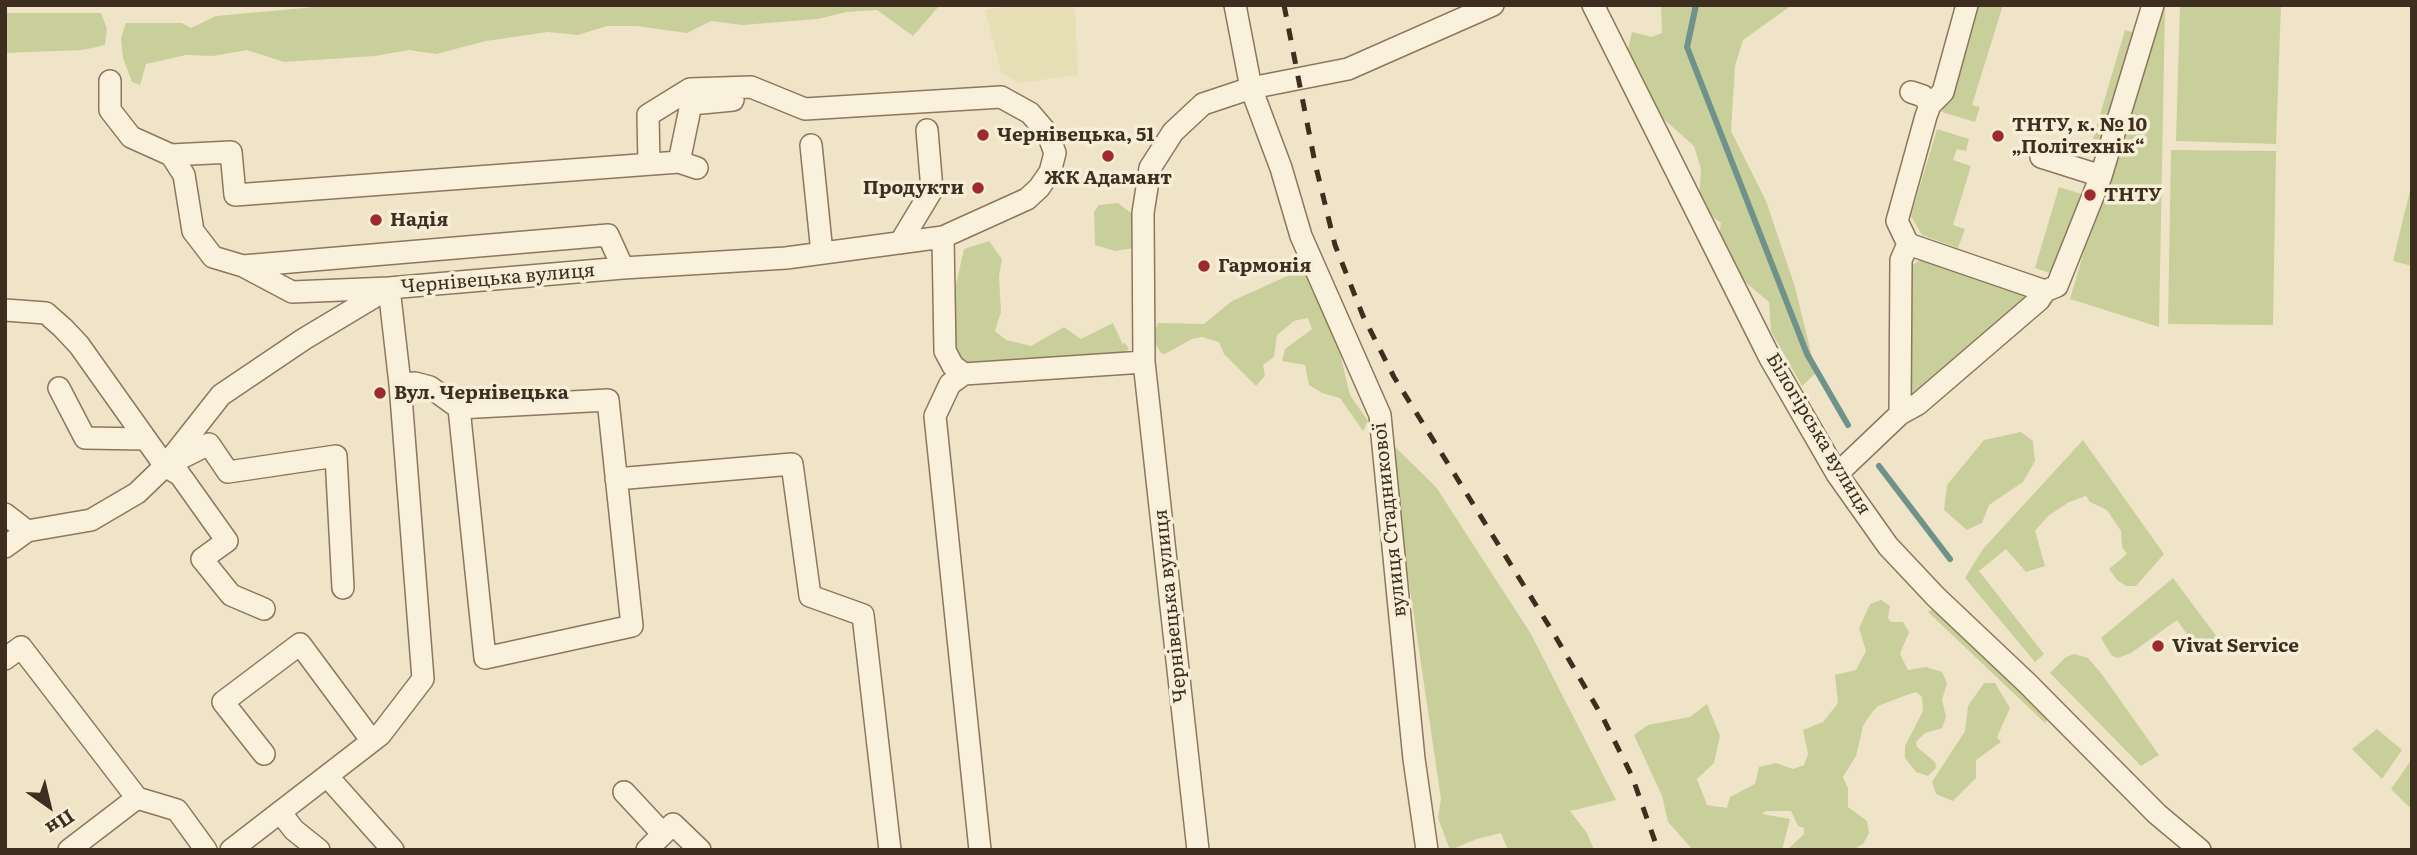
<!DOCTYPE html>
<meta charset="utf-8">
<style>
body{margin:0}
#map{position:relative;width:2417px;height:855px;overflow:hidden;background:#f0e4c8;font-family:Literata,serif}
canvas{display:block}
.frame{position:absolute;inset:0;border:7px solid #3d2e20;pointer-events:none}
.north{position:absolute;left:14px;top:771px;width:70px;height:70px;-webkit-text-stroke:5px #f7eed8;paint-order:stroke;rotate:146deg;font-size:19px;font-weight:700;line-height:28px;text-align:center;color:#3d2e20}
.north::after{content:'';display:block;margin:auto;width:24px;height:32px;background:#3d2e20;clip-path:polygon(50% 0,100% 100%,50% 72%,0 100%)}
</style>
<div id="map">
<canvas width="2417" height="855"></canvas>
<div class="frame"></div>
<div class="north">Пн</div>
</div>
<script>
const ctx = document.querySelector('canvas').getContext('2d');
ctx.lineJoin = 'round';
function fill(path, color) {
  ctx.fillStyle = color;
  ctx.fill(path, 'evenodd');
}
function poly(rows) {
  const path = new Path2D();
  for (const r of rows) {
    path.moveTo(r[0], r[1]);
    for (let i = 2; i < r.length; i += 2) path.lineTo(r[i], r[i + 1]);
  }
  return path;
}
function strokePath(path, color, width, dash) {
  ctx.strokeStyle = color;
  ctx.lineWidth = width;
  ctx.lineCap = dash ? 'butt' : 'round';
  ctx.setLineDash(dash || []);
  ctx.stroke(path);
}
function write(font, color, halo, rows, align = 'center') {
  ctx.font = font + ' Literata,serif';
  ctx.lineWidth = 7;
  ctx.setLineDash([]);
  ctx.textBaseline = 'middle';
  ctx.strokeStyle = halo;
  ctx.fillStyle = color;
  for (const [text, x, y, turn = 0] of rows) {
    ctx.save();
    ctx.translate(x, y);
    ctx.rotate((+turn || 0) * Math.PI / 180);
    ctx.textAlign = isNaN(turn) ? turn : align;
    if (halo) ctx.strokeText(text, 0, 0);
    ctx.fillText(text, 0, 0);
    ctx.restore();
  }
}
fill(poly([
 [1013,5,1075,5,1078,75,1018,83,1001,72,985,10]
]), '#e6deb5');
fill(poly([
 [337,5,940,5,913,36,877,10,846,12,818,19,742,25,711,21,687,33,636,26,607,26,578,35,548,32,486,41,436,54,409,50,375,56,284,62,247,50,213,56,186,55,146,64,140,85,132,82,123,58,121,38,126,23,182,23,191,28,216,16],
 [1661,5,1792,5,1743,40,1735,66,1731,131,1766,201,1795,287,1816,373,1802,386,1771,331,1769,302,1739,277,1718,245,1721,223,1710,215,1699,200,1701,169,1694,146,1659,115,1647,94,1642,75,1632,60,1628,49,1632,32,1652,37,1662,33],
 [1973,5,2003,5,1972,105,1980,107,1975,122,1942,112],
 [2156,5,2165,5,2159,327,2070,299],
 [2180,5,2281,5,2276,144,2176,141],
 [5,13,101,13,107,29,105,45,83,50,5,53],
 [2125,30,2138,34,2103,145,2092,142],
 [1937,129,1969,139,1966,151,1957,149,1953,160,1971,166,1953,225,1965,229,1958,248,1922,235,1911,216],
 [2171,150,2276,151,2273,325,2168,324],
 [2412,182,2412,266,2393,261],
 [2059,187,2088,196,2062,277,2035,268],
 [1118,203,1131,213,1137,225,1134,248,1115,251,1095,245,1094,212,1099,205],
 [989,241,1002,259,999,276,1001,312,995,331,1006,340,1031,346,1064,327,1081,339,1113,323,1123,345,1124,342,1129,349,1114,360,966,369,951,339,953,298,964,249],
 [1921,259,1930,260,2032,293,1910,400,1907,269],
 [1294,273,1310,276,1332,320,1350,395,1368,421,1363,431,1340,398,1322,393,1309,385,1305,365,1282,361,1285,349,1312,329,1308,318,1294,321,1277,335,1274,357,1263,365,1265,376,1256,386,1224,354,1219,342,1202,337,1192,339,1165,354,1161,353,1152,338,1158,323,1204,324,1232,301],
 [2021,432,2033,441,2035,461,2023,482,1989,505,1982,523,1967,530,1944,510,1947,485,1984,440],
 [1388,440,1436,487,1531,634,1616,800,1570,811,1587,833,1594,850,1508,850,1501,833,1477,839,1450,850,1438,818,1441,799],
 [2083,440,2164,554,2136,586,2126,586,2117,580,2109,569,2127,554,2122,547,2121,531,2107,510,2090,502,2086,496,2069,502,2048,516,2035,531,2045,566,2026,572,2006,549,1979,571,2044,654,2035,662,1965,578,1983,549],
 [2173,578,2220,641,2201,654,2177,620,2131,653,2118,658,2112,656,2101,638],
 [1881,600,1890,606,1888,618,1891,622,1903,622,1909,632,1900,654,1908,670,1926,667,1942,672,1947,683,1942,700,1946,717,1942,728,1925,733,1916,742,1917,747,1935,762,1936,768,1928,776,1916,772,1905,758,1905,746,1923,711,1922,697,1916,692,1904,696,1878,706,1870,715,1863,726,1856,756,1843,777,1848,788,1848,807,1867,821,1869,833,1863,844,1852,850,1787,850,1804,834,1804,828,1798,826,1791,811,1766,811,1762,814,1790,819,1782,850,1693,850,1668,822,1662,796,1634,735,1648,725,1690,717,1707,704,1720,736,1714,763,1697,779,1707,805,1727,808,1730,797,1755,784,1759,767,1776,763,1793,769,1804,765,1808,754,1803,730,1823,722,1838,703,1835,675,1856,670,1866,651,1859,628,1870,604],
 [1935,607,2049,718,2045,723,1928,612],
 [2074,654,2088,658,2101,673,2159,755,2141,766,2050,673,2066,657],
 [1984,683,1995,683,2010,708,1997,737,2001,742,1976,760,1976,778,1953,801,1936,794,1932,782,1965,731,1968,706],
 [2377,729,2402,750,2382,779,2352,749],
 [2412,759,2412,802,2409,807,2391,789]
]), '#c9cf9b');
strokePath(poly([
 [1696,5,1687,47,1807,354,1848,425],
 [1879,466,1950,559]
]), '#6f938a', 6);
const minor = poly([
 [1235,5,1251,88,1281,168,1301,236,1380,415,1414,759,1427,850],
 [1593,5,1770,358,1837,474,1888,546,1936,597,2027,683,2157,814,2200,850],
 [1967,5,1943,92,1930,105,1926,116,1897,221,1908,244,2045,291,2057,286,2101,176,2153,5],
 [110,81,110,110,131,137,171,155,184,175,193,231,213,257,243,266],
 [1911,92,1923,96,1930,105],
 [811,145,822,253],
 [171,155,231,152,235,195,679,162],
 [2041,157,2101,176],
 [649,164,648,115,690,89,751,87,805,109,1001,97,1030,113,1048,134,1055,153,1050,172,1039,188,1027,199,943,237],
 [697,168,679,162,691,104,733,100],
 [900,243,932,190,927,130],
 [5,310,46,313,63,328,79,345,165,466,137,493,91,520,27,531,5,547],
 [1144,362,1198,850],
 [964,374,950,384,935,416,980,850],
 [400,384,415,383,430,387,459,408,485,658,632,626,608,400,459,408],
 [59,388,85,438,146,439],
 [1900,414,1918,404,2039,300,2045,291],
 [165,466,180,475,227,541,202,559,231,595,264,609],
 [1837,474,1900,414,1901,260,1908,244],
 [616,479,792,464,810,596,863,615,890,850],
 [5,514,27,531],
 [343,588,336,456,228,472,209,444,165,466,221,395,304,339,389,288,292,292,243,266,608,235,623,268],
 [5,659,21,647,137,798],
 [264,754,223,702,300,644,372,741],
 [327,776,393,850],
 [624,792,663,834],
 [280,812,294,830,319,850],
 [69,850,137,798,177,810,206,850],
 [231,850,380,735,423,679,400,384,389,288,623,268,786,258,943,237,945,351,953,366,964,374,1144,362,1143,213,1150,168,1173,132,1203,104,1251,88,1348,69,1493,5],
 [647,850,673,824,700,850]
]);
strokePath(minor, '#8d765c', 24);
strokePath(minor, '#faf1dc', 21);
strokePath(poly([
 [1284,5,1315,163,1335,245,1363,316,1394,377,1554,634,1603,718,1632,776,1658,850]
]), '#3d2e20', 5, [12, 12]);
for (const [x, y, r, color] of [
 [983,135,7,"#9e2a2b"],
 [1998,136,7,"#9e2a2b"],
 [1108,156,7,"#9e2a2b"],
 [978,188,7,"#9e2a2b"],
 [2090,195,7,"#9e2a2b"],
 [376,220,7,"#9e2a2b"],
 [1204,266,7,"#9e2a2b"],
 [380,393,7,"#9e2a2b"],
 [2158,646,7,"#9e2a2b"]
]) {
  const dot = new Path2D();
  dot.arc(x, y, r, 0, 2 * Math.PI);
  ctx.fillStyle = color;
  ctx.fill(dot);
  strokePath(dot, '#f7eed8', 2.5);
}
write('bold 19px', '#3d2e20', '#f7eed8', [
 ["ТНТУ, к. № 10",2012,125],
 ["„Політехнік“",2012,147],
 ["Чернівецька, 51",997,135],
 ["ЖК Адамант",1108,178,"center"],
 ["Продукти",964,188,"right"],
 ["ТНТУ",2104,195],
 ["Надія",390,220],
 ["Гармонія",1218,266],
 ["Вул. Чернівецька",394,393],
 ["Vivat Service",2172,646]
], 'left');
write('19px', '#3d2e20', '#f7eed8', [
 ["Чернівецька вулиця",498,279,-5],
 ["Білогірська вулиця",1818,434,59],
 ["вулиця Стадникової",1390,520,-96],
 ["Чернівецька вулиця",1171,606,-96]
]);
</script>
